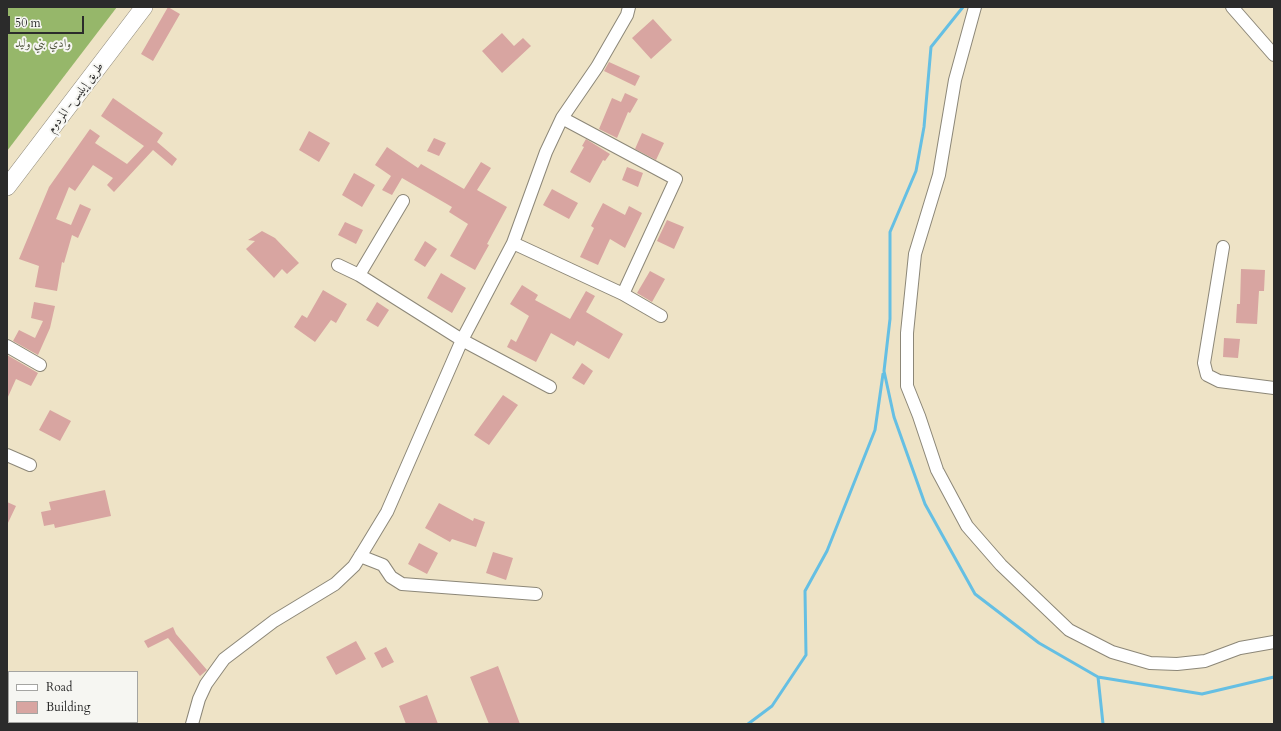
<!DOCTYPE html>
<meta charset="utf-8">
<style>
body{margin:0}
#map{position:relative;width:1281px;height:731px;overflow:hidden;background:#eee3c6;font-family:Cardo,serif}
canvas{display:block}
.frame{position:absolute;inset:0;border:8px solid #2b2b2b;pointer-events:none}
.legend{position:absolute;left:8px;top:671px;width:130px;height:52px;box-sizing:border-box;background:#f6f6f2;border:1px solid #a5a5a2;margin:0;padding:5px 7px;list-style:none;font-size:12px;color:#2b2b2b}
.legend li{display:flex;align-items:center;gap:8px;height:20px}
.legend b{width:20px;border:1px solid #a5a5a2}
.scale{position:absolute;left:8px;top:16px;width:76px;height:18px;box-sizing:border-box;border:2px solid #2b2b2b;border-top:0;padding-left:5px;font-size:12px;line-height:14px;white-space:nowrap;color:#2b2b2b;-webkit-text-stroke:3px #f6f6f2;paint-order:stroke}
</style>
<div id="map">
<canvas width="1281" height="731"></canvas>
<div class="frame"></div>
<ul class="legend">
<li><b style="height:5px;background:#fff"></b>Road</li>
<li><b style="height:11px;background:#d8a5a1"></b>Building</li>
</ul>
<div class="scale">50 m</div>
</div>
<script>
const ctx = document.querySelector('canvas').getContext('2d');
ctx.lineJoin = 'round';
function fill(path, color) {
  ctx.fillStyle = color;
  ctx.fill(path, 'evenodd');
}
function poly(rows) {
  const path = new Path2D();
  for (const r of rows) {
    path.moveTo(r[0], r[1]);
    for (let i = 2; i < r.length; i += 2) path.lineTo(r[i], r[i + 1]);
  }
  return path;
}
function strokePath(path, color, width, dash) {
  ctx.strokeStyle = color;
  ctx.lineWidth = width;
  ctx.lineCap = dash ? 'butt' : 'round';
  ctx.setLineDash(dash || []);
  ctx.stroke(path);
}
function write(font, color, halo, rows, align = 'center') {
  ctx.font = font + ' Cardo,Amiri,serif';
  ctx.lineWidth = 4;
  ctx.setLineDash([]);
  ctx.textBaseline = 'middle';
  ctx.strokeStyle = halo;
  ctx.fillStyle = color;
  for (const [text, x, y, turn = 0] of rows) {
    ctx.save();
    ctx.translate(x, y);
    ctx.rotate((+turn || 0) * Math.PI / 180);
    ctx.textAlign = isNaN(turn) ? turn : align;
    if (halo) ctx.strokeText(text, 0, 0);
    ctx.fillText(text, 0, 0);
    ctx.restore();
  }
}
fill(poly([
 [7,7,117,7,7,151]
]), '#96b76a');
strokePath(poly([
 [963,7,931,47,924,127,916,171,890,232,890,319,884,371,894,417,925,504,975,594,1039,643,1098,677,1202,694,1274,677],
 [1098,677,1103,724],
 [748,724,772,706,806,655,805,591,827,551,875,430,883,374]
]), '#65bfe3', 3);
fill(poly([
 [168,7,180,14,153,61,141,54],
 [653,19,672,40,651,59,632,38],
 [502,33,514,46,523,38,531,46,502,73,482,51],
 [609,62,640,76,635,86,604,71],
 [625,93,638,99,630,113,628,112,617,138,599,129,612,98,621,102],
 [113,98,163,133,157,142,177,159,172,166,153,150,114,192,107,185,113,178,93,165,75,191,69,187,56,219,71,225,80,204,91,209,78,238,72,235,64,263,62,262,57,291,35,287,39,266,19,259,49,187,90,129,100,136,95,143,127,164,144,146,101,116],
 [309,131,330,143,319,162,299,150],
 [642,133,664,143,656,160,635,149],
 [434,138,446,143,439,156,427,151],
 [586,139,610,154,605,161,603,160,590,183,570,172,584,147,582,146],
 [387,147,418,168,421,164,464,189,481,162,491,168,477,190,507,207,487,244,489,245,475,270,450,256,468,224,449,212,452,207,402,178,392,195,382,190,391,176,375,165],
 [627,167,643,173,638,187,622,180],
 [354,173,375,185,362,207,342,195],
 [552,189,578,203,569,219,543,205],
 [603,203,625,215,629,206,642,213,625,248,610,239,598,265,580,257,594,228,591,226],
 [667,220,684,227,674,249,657,241],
 [345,222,363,230,356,244,338,235],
 [262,231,275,238,299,263,287,274,282,269,274,278,246,249,255,241,248,240],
 [425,241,437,249,425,267,414,260],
 [1241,269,1265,270,1264,291,1259,291,1257,324,1236,323,1237,304,1240,304],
 [650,271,665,279,652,302,637,293],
 [441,273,466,288,452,313,427,298],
 [522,285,538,295,535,300,570,319,586,291,595,296,586,312,623,334,609,359,577,341,574,346,551,333,536,362,507,347,511,339,516,342,529,316,510,304],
 [323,290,347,304,336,323,331,320,315,342,294,327,302,315,307,318],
 [34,302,55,306,50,328,38,355,13,341,19,330,35,338,43,321,31,318],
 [377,302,389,310,378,327,366,320],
 [1224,338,1240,339,1238,358,1223,357],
 [7,355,38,373,31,386,16,379,7,399],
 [582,363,593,371,584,385,572,378],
 [503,395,518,405,489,445,474,435],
 [50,410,71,421,60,441,39,430],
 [105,490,111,516,55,528,54,524,44,526,41,512,51,510,49,502],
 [7,502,16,506,7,525],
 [439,503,473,521,474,518,485,522,476,547,452,539,450,542,425,528],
 [419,543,438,553,427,574,408,564],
 [493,552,513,558,506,580,486,573],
 [173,627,176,634,207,670,200,676,168,638,148,648,144,641],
 [356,641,366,659,336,675,326,657],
 [386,647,394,662,382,668,374,653],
 [498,666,520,724,489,724,470,677],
 [427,695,438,724,406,724,399,706]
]), '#d8a5a1');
const minor = poly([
 [975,7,955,80,939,175,915,254,907,333,907,386,919,416,937,470,967,526,1001,565,1069,630,1112,652,1150,663,1177,664,1205,661,1240,648,1274,642],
 [1232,7,1274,55],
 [562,118,676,179,623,294],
 [513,243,623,294,661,316],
 [1223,247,1204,363,1207,375,1219,381,1274,388],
 [338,265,359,275,462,340,550,387],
 [359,275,403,201],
 [7,346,40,365],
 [7,455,30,465],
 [360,556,383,565,391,577,402,584,536,594],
 [192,724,199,699,206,684,224,659,274,621,335,584,354,566,364,550,387,512,462,340,513,243,546,152,562,118,597,67,627,15,629,7]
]);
const highway = poly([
 [7,187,144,7]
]);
strokePath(minor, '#8c8778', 14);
strokePath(highway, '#8c8778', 18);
strokePath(minor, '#fff', 12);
strokePath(highway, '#fff', 17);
write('12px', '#50563f', '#f6f6f2', [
 ["وادي بني وليد",43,44]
]);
write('12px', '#2b2b2b', '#f6f6f2', [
 ["طريق إيليس- المردوم",76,98,-53]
]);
</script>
